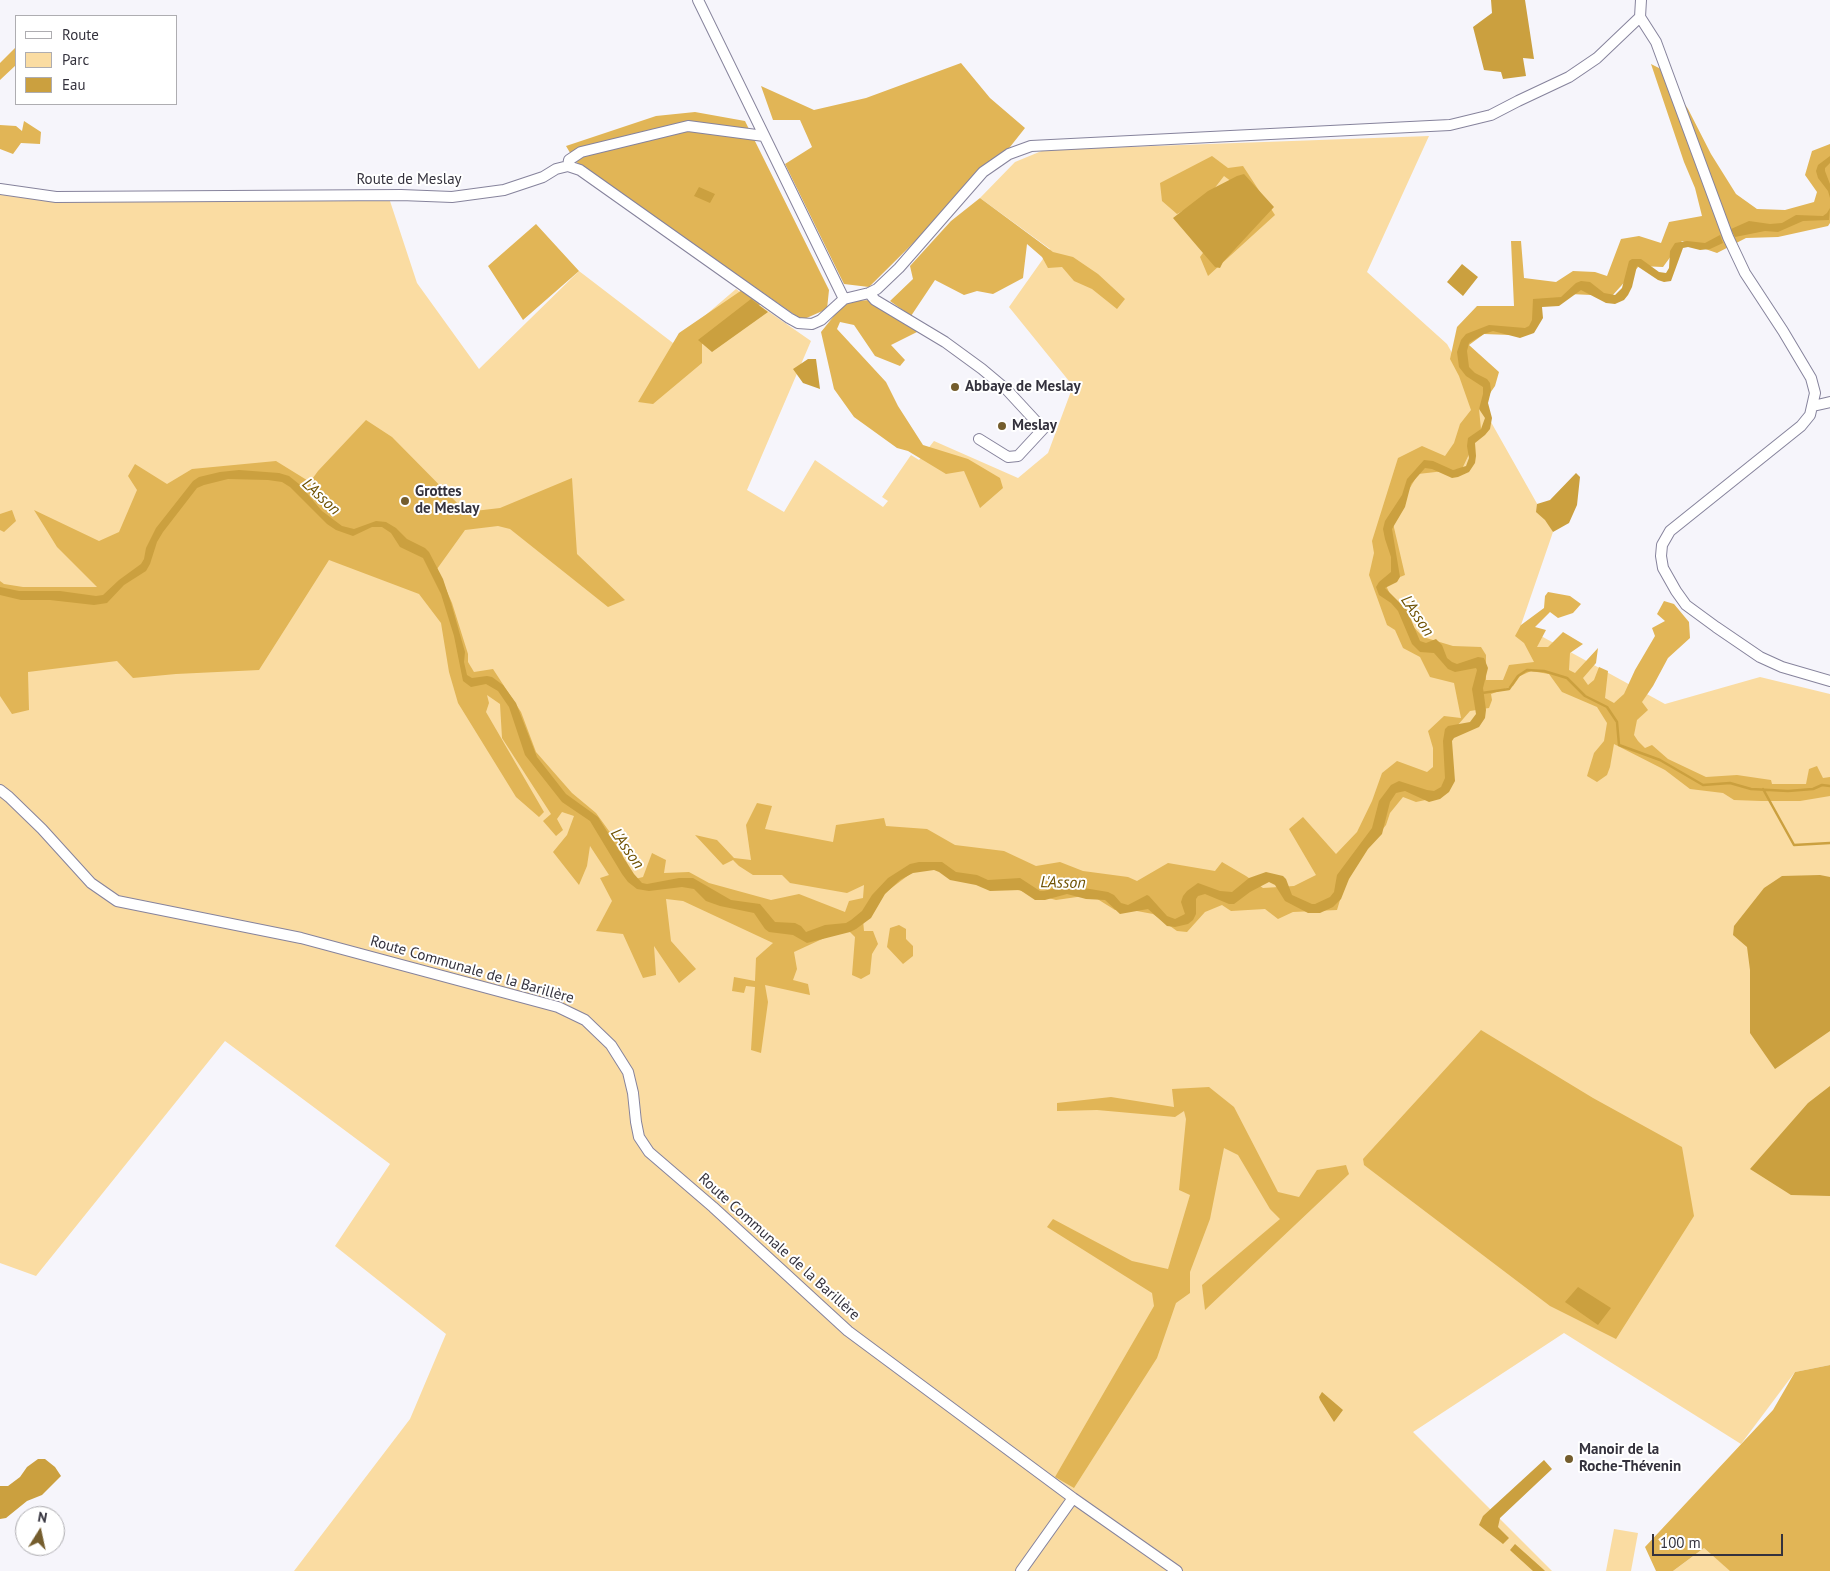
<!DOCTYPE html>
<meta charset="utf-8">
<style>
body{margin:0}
#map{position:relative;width:1830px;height:1571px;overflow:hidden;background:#f6f5fb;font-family:"PT Sans",sans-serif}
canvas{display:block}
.legend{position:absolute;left:15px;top:15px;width:162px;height:90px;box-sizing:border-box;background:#fff;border:1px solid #aeadb1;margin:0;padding:6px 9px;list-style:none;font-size:15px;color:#34323d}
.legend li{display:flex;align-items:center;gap:10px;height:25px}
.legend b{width:25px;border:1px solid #aeadb1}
.north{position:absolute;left:15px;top:1506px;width:50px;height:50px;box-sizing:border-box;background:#fff;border:1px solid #aeadb1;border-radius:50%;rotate:10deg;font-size:14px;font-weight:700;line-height:20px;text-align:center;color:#34323d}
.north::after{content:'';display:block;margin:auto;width:18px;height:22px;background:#745d2d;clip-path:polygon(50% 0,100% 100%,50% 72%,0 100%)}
.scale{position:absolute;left:1652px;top:1534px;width:131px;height:22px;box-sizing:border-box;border:2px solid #34323d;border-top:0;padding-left:6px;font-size:15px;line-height:18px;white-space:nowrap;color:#34323d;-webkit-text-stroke:4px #fff;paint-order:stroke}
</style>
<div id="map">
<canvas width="1830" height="1571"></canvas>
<ul class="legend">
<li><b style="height:6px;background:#fff"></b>Route</li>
<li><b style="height:14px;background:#fadca2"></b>Parc</li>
<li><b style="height:14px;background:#cba03f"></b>Eau</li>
</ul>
<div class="north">N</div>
<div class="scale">100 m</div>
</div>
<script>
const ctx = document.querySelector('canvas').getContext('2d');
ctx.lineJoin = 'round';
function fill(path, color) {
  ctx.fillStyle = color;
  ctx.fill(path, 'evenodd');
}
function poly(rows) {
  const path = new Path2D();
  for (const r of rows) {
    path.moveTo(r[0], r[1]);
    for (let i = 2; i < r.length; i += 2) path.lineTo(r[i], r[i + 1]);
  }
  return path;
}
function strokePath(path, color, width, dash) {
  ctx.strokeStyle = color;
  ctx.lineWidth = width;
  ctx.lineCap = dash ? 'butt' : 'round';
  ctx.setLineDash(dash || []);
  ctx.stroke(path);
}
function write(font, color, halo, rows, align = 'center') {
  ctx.font = font + ' "PT Sans",sans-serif';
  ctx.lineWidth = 4;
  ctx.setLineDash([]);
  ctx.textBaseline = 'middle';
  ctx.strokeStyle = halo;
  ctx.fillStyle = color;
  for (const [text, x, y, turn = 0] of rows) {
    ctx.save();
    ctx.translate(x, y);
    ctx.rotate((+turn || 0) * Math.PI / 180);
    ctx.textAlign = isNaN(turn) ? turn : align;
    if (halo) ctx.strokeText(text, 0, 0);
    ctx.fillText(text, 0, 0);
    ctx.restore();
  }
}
fill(poly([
 [1429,136,1367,272,1447,344,1553,532,1521,625,1665,704,1760,677,1830,694,1830,1365,1795,1372,1741,1444,1564,1333,1413,1432,1552,1571,294,1571,410,1419,446,1334,335,1246,390,1164,225,1041,36,1276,0,1263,0,192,34,198,390,201,417,283,479,369,579,271,673,343,736,289,811,341,747,490,784,512,815,460,883,507,888,501,882,497,911,455,919,460,934,441,1018,478,1048,453,1073,386,1009,307,1050,249,980,198,1015,162,1044,150],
 [1614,1529,1638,1533,1631,1571,1606,1571],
 [1704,1548,1731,1571,1673,1571]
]), '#fadca2');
fill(poly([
 [16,47,16,65,0,80,0,63],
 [961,63,990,98,1025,128,1010,147,869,287,844,284,785,164,812,147,800,120,773,120,761,86,814,110,866,98],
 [1651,64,1661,69,1688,109,1711,154,1736,194,1757,209,1785,210,1814,202,1817,192,1805,175,1812,151,1830,144,1830,223,1828,226,1778,237,1746,238,1717,253,1682,241,1663,267,1639,266,1612,296,1570,294,1543,304,1535,326,1510,335,1484,334,1469,345,1499,372,1495,386,1479,409,1481,429,1462,469,1418,474,1392,519,1405,575,1385,583,1396,608,1423,637,1453,646,1481,647,1486,655,1486,680,1503,680,1509,665,1534,662,1524,643,1515,636,1521,625,1544,608,1545,596,1548,592,1570,596,1581,604,1573,613,1558,618,1550,612,1535,627,1546,630,1537,647,1548,647,1563,632,1583,644,1570,653,1569,670,1575,673,1598,648,1596,663,1583,678,1588,685,1594,680,1599,667,1608,671,1605,698,1614,703,1624,694,1635,670,1655,636,1652,628,1665,621,1657,614,1664,601,1674,604,1689,622,1690,638,1668,658,1653,686,1642,702,1648,710,1637,720,1634,735,1638,741,1645,748,1652,745,1668,759,1706,777,1737,775,1771,780,1772,784,1806,784,1809,769,1817,766,1823,778,1830,777,1830,796,1800,801,1761,801,1734,800,1723,793,1690,789,1665,770,1614,744,1610,767,1607,775,1597,782,1587,776,1594,753,1604,741,1607,723,1597,707,1562,692,1549,674,1531,671,1520,676,1513,686,1491,694,1492,700,1489,708,1470,711,1450,734,1448,776,1435,798,1416,802,1403,797,1390,813,1386,825,1355,864,1346,880,1337,910,1293,912,1278,919,1265,909,1231,911,1222,905,1205,912,1187,932,1177,931,1153,914,1137,911,1115,910,1091,895,1056,900,922,865,886,892,863,920,864,931,873,931,878,944,872,954,870,974,861,979,852,975,855,937,846,928,794,952,797,969,793,980,808,984,810,995,765,985,768,1002,761,1053,751,1050,755,987,746,986,744,993,732,991,734,977,755,981,756,958,773,943,683,901,666,899,671,941,696,969,679,983,654,946,656,975,643,978,623,934,596,931,612,901,600,878,609,875,590,846,587,866,579,885,553,852,567,835,574,816,562,812,557,819,563,830,556,836,543,821,551,814,502,738,500,704,487,695,489,703,486,712,544,812,539,817,516,797,458,703,449,672,441,623,419,594,329,560,259,670,176,674,133,678,117,661,28,672,29,710,12,714,0,696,0,581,4,584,23,587,97,587,57,547,34,510,99,541,119,532,137,490,128,476,135,464,167,484,192,469,276,461,310,482,318,471,366,420,392,437,466,512,500,508,572,478,577,554,625,600,608,607,510,529,498,526,465,530,437,569,452,603,468,654,468,662,474,672,493,669,521,712,536,752,572,793,596,813,609,831,615,834,630,849,621,857,635,879,643,877,652,853,666,860,664,873,689,872,709,883,771,900,799,894,845,912,849,901,863,898,864,885,847,893,790,883,782,875,753,875,739,866,733,860,723,865,695,835,717,840,734,858,751,860,746,825,757,803,772,806,765,829,833,842,836,825,884,818,886,826,927,829,955,845,1004,851,1036,866,1060,862,1083,871,1128,877,1137,881,1168,863,1215,871,1222,862,1246,876,1263,888,1294,886,1316,875,1289,829,1303,817,1336,854,1357,832,1372,801,1382,773,1397,761,1427,772,1433,767,1433,748,1428,731,1444,716,1461,718,1454,683,1430,677,1420,657,1403,648,1395,630,1387,625,1369,575,1374,553,1372,541,1398,458,1422,446,1445,456,1454,443,1460,424,1471,410,1459,376,1450,359,1457,327,1477,306,1514,306,1511,241,1521,241,1524,278,1556,282,1573,271,1595,272,1607,276,1621,239,1639,236,1661,243,1669,222,1702,216,1695,188,1684,162],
 [695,112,745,121,829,290,827,309,802,320,575,161,566,146,656,116],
 [24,121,41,132,40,144,21,143,13,154,0,149,0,125,16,126,22,131],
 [1212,156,1228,168,1243,166,1275,215,1208,276,1200,257,1247,193,1224,176,1207,198,1177,214,1162,201,1160,183],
 [980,198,1053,252,1073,257,1098,274,1125,299,1117,309,1092,289,1074,281,1062,267,1048,268,1042,257,1027,244,1023,278,993,294,977,291,964,295,935,280,911,316,890,301,913,279,910,266,951,221],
 [536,224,579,271,523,320,488,266],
 [742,290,762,303,702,344,702,363,653,404,638,402,679,333],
 [873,300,919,331,891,345,905,360,900,366,875,356,854,325,840,322,837,329,886,382,898,406,923,445,968,459,1000,478,1003,488,980,508,964,471,946,474,908,451,897,448,854,417,834,389,821,332,846,301],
 [12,510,16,521,4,532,0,530,0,514],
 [899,925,906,929,906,939,913,946,913,956,903,964,887,947,890,928],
 [1481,1030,1593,1098,1682,1147,1694,1216,1616,1339,1550,1306,1364,1165,1363,1159],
 [1209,1087,1234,1107,1278,1192,1299,1197,1317,1170,1346,1165,1349,1174,1205,1310,1202,1285,1280,1219,1270,1209,1238,1155,1224,1148,1210,1219,1190,1272,1190,1293,1176,1303,1157,1358,1074,1488,1055,1477,1154,1306,1152,1293,1047,1227,1053,1219,1132,1261,1168,1269,1190,1195,1179,1190,1186,1119,1184,1111,1175,1117,1097,1110,1057,1111,1057,1103,1111,1097,1174,1107,1172,1089],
 [1830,1365,1830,1571,1730,1571,1704,1548,1673,1571,1656,1571,1645,1547,1773,1410,1795,1372]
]), '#e1b556');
fill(poly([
 [1491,0,1525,0,1534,59,1523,58,1526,76,1503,79,1501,72,1484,70,1473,27,1492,13],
 [1830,156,1830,163,1825,168,1825,171,1830,184,1830,198,1828,191,1818,178,1816,171,1818,165],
 [1244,174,1274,207,1223,262,1220,268,1215,267,1173,218,1208,191,1237,176],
 [699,187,715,194,710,203,694,196],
 [1830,208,1829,220,1803,221,1778,232,1765,231,1735,237,1731,229,1749,221,1770,224,1782,223,1796,215,1823,216,1827,213],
 [1720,235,1723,243,1710,249,1700,250,1688,247,1683,248,1671,281,1664,282,1658,280,1637,266,1632,287,1628,295,1624,300,1615,304,1606,303,1581,290,1559,306,1542,307,1543,318,1534,333,1520,338,1493,331,1484,334,1469,343,1467,351,1469,367,1475,373,1487,379,1490,383,1491,391,1488,403,1492,418,1490,429,1485,435,1475,443,1476,456,1475,463,1469,472,1458,477,1452,478,1432,469,1425,468,1411,484,1405,507,1392,529,1400,577,1397,582,1385,588,1407,610,1420,641,1426,643,1436,639,1442,645,1447,658,1452,662,1457,664,1478,657,1484,658,1488,668,1483,688,1486,710,1485,718,1479,727,1454,738,1452,741,1455,781,1449,792,1440,799,1429,802,1405,791,1396,793,1390,802,1382,834,1368,849,1349,879,1341,899,1333,907,1320,913,1308,913,1285,901,1275,885,1269,882,1250,892,1234,904,1229,904,1205,894,1198,896,1196,899,1196,914,1193,920,1188,924,1175,927,1167,926,1148,909,1120,914,1105,900,1086,899,1067,894,1045,900,1035,900,1020,890,990,891,976,885,950,880,939,872,934,870,913,873,900,880,885,894,871,918,856,929,850,932,807,943,793,935,769,932,765,929,754,913,720,906,706,901,694,889,682,887,649,891,637,889,628,882,622,874,590,821,562,802,525,755,509,707,498,691,486,684,471,687,463,681,454,636,441,594,423,558,400,547,391,533,382,527,372,527,353,536,336,530,327,524,290,487,282,482,268,480,228,479,204,485,197,488,163,532,157,542,150,564,146,571,124,585,107,603,94,605,50,600,21,600,0,595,0,587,19,591,60,591,96,596,103,595,119,580,141,564,144,559,146,548,156,528,193,481,199,477,220,472,239,470,279,473,289,476,299,484,322,511,342,526,354,529,376,521,386,522,396,528,407,539,425,548,429,552,443,579,451,603,465,652,464,662,467,675,472,678,487,676,492,677,503,685,516,703,537,757,566,794,598,817,634,874,642,883,647,884,679,878,693,878,731,900,760,904,775,922,795,923,801,926,806,932,825,925,846,923,851,920,862,911,872,895,888,878,910,864,919,862,942,862,956,872,977,875,988,880,1020,878,1040,891,1044,891,1066,885,1108,892,1114,895,1121,903,1128,905,1147,895,1149,896,1167,916,1175,919,1185,914,1181,902,1183,896,1187,891,1198,883,1220,891,1232,892,1249,878,1266,872,1283,876,1286,879,1292,895,1312,904,1315,904,1330,897,1334,892,1337,875,1372,828,1379,801,1391,785,1399,781,1427,790,1434,791,1441,787,1445,778,1443,741,1445,729,1448,726,1470,722,1476,714,1472,689,1477,670,1476,668,1455,672,1448,669,1434,653,1420,652,1412,644,1398,611,1391,603,1379,595,1376,587,1379,582,1391,572,1391,557,1385,539,1383,529,1385,521,1402,495,1407,479,1424,460,1433,461,1453,470,1466,466,1469,458,1467,446,1468,438,1481,429,1485,418,1479,409,1483,394,1483,387,1466,376,1459,367,1457,352,1461,340,1466,334,1489,325,1525,328,1529,326,1532,320,1533,299,1561,297,1576,283,1581,281,1590,282,1604,293,1615,295,1622,288,1629,261,1632,259,1641,259,1659,272,1666,273,1669,268,1670,251,1675,243,1687,241,1705,243],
 [1462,264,1478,277,1463,296,1447,282],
 [751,299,768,312,712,352,698,340],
 [808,359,816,359,820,389,803,383,793,369],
 [1576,473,1580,477,1577,505,1569,523,1553,532,1545,520,1536,512,1537,504,1550,500],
 [1820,875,1830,877,1830,1031,1775,1069,1750,1033,1750,970,1747,947,1733,935,1734,926,1764,888,1782,876],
 [1830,1086,1830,1196,1791,1195,1750,1169,1808,1103],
 [1578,1287,1611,1308,1598,1325,1565,1302],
 [1322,1392,1343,1410,1334,1422,1320,1400,1319,1397],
 [38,1459,45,1459,55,1467,61,1476,42,1495,27,1501,6,1518,0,1519,0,1486,8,1486,20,1477,27,1467],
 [1544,1460,1552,1469,1500,1518,1498,1527,1509,1538,1503,1544,1479,1525,1483,1516],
 [1515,1544,1543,1569,1545,1571,1533,1571,1512,1552,1510,1550]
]), '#cba03f');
strokePath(poly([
 [1482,693,1509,689,1518,676,1527,670,1544,671,1567,678,1585,696,1607,707,1617,722,1619,745,1660,760,1703,785,1730,783,1751,789,1788,791,1813,789,1822,785,1830,786],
 [1763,789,1794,845,1830,843]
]), '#cba03f', 2.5);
const street = poly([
 [698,0,844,299],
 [1640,17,1641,0],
 [568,166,569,160,581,152,688,126,764,136],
 [0,189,56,197,401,195,452,197,504,190,543,177,556,169,568,166,580,170,789,318,798,323,812,324,821,320,844,299,869,293,877,289,899,268,983,172,1009,154,1031,146,1450,125,1491,115,1518,101,1569,77,1597,58,1640,17,1656,42,1728,237,1745,273,1783,331,1811,378,1815,393,1810,415,1801,426,1670,531,1662,545,1661,556,1663,568,1676,591,1686,605,1716,627,1760,657,1782,667,1830,681],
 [869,293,875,300,945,342,982,369,1007,390,1043,429,1018,456,1008,457,979,439],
 [1813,406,1830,402],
 [0,790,9,797,42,829,91,883,117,901,301,938,558,1007,585,1020,611,1045,628,1072,633,1093,636,1122,639,1137,649,1152,713,1207,848,1331,1073,1498,1177,1571],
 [1021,1571,1073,1498]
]);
strokePath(street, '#86839c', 12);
strokePath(street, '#fff', 10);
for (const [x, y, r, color] of [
 [955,387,5,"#745d2d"],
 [1002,426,5,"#745d2d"],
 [405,501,5,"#745d2d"],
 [1569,1459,5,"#745d2d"]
]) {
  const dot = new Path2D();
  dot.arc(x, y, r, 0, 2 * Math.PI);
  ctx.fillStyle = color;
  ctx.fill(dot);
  strokePath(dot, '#fff', 2);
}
write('15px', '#34323d', '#fff', [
 ["Route de Meslay",409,180],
 ["Route Communale de la Barillère",472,970,16],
 ["Route Communale de la Barillère",779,1247,42]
]);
write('bold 15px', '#34323d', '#fff', [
 ["Abbaye de Meslay",965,387],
 ["Meslay",1012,426],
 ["Grottes",415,492],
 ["de Meslay",415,509],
 ["Manoir de la",1579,1450],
 ["Roche-Thévenin",1579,1467]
], 'left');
write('italic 16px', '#6f5203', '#fff', [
 ["L'Asson",321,497,43],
 ["L'Asson",1417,616,56],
 ["L'Asson",627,849,55],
 ["L'Asson",1063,883,1]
]);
</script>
